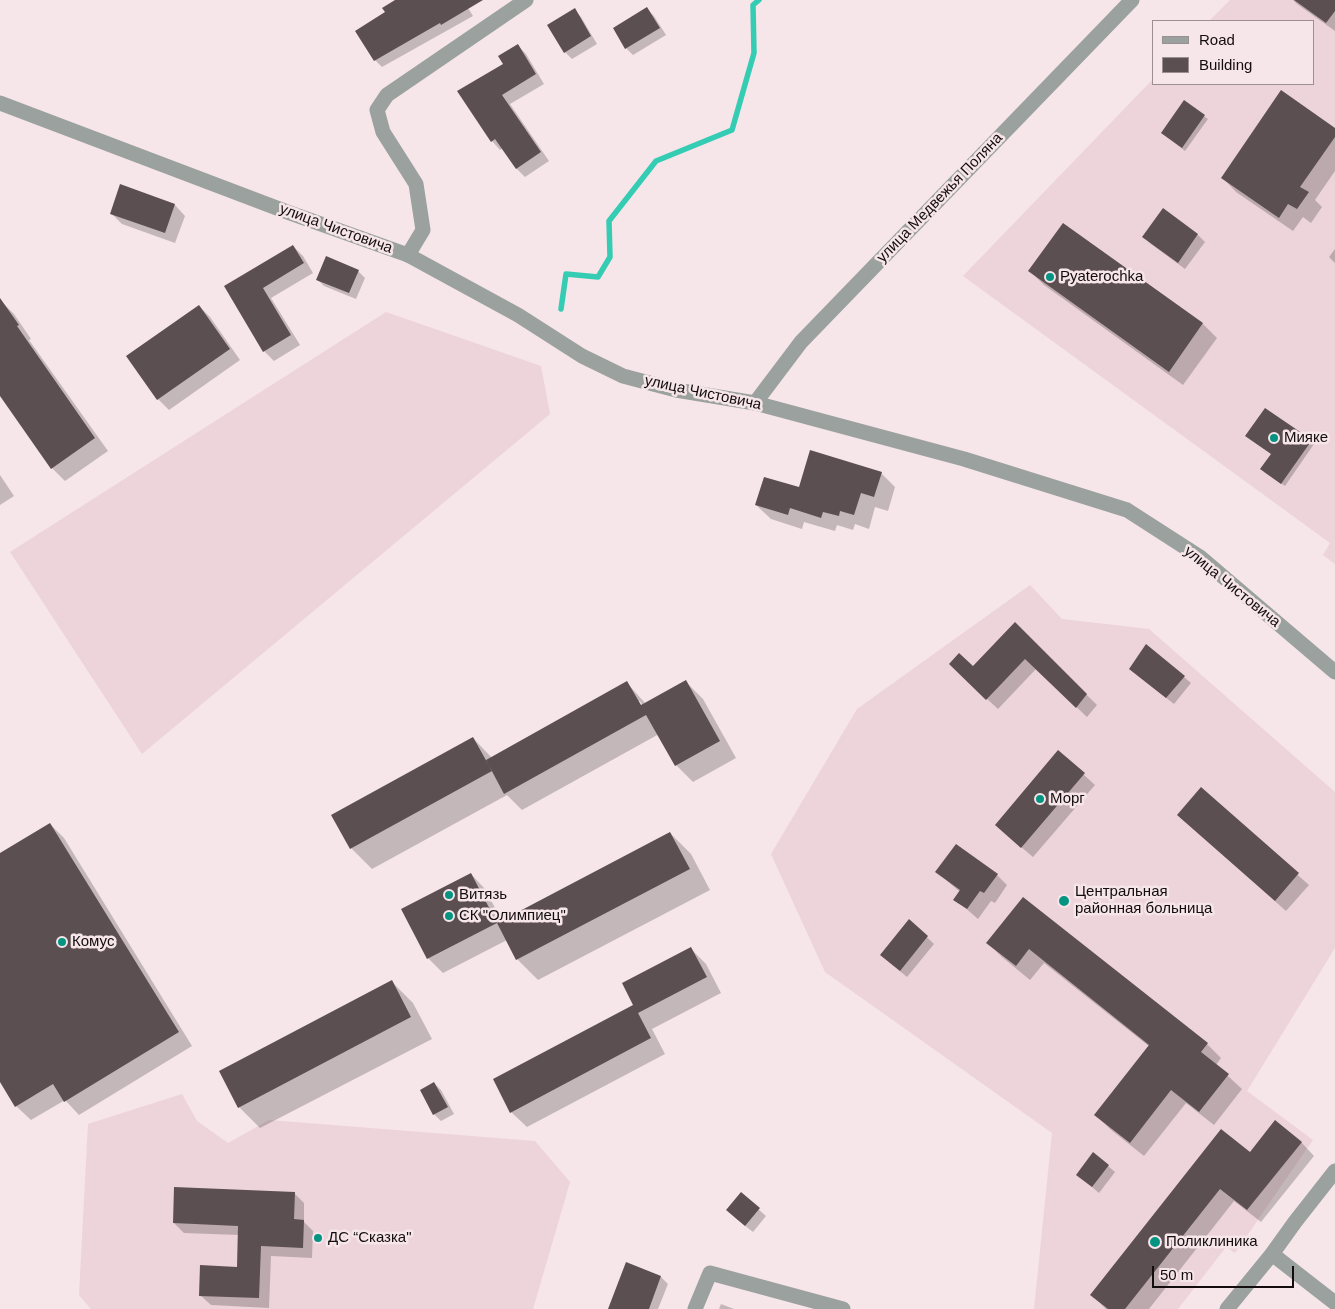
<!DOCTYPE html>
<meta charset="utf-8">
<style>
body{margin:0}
#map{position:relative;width:1335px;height:1309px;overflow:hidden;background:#f6e5e9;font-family:Arial,sans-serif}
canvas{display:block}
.legend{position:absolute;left:1152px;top:20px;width:162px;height:65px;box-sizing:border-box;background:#f6e5e9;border:1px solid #9b8f92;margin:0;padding:6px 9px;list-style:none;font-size:15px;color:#130d0f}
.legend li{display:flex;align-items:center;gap:10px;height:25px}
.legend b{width:25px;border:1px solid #9b8f92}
.scale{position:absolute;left:1152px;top:1266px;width:142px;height:22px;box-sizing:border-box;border:2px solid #130d0f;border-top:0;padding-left:6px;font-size:15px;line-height:18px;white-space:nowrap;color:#130d0f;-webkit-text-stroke:4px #f6e5e9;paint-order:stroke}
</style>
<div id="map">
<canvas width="1335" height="1309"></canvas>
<ul class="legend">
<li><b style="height:6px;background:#9aa19f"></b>Road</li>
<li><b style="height:14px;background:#5c4f51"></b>Building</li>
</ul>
<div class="scale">50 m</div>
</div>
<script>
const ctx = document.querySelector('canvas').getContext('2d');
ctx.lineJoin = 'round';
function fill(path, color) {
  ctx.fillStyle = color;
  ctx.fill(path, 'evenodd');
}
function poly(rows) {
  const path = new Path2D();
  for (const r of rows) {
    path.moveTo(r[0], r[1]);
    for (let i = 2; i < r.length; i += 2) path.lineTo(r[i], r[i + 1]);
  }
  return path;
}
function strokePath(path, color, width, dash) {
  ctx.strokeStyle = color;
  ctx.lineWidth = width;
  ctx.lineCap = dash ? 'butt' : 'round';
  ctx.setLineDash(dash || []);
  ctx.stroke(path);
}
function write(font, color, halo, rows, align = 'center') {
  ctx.font = font + ' Arial,sans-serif';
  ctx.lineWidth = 5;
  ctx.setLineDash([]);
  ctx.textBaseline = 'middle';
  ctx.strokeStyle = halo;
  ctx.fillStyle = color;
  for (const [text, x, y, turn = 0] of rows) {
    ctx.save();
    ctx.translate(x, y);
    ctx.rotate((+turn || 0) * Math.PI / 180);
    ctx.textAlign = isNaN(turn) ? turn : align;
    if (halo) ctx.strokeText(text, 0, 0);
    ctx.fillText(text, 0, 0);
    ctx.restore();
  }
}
fill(poly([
 [1230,0,1335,0,1335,564,1323,555,1330,543,963,276,1154,78,1154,84,1314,84,1314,21,1209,21],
 [386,312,541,366,550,414,142,754,10,552],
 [1030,585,1062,619,1149,629,1335,792,1335,948,1247,1091,1313,1140,1235,1253,1226,1247,1178,1309,1034,1309,1052,1133,825,972,771,854,857,709],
 [182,1094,197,1121,228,1143,269,1120,535,1141,570,1182,533,1309,91,1309,79,1295,88,1124]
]), '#ecd4da');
fill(poly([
 [397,0,463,0,473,16,382,67,375,60,387,13],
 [1293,0,1335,0,1335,31,1297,4],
 [647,9,654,16,666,35,633,55,626,48],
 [574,10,581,17,597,44,572,59,565,52],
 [518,46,526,54,544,84,510,104,549,161,525,177,516,168,503,148,500,150,492,141,504,64],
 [1184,102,1208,119,1185,151,1162,133],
 [1335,129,1335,171,1315,200,1322,207,1311,223,1303,217,1293,231,1236,192,1222,177],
 [175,205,185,216,175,243,122,224,111,213],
 [1163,210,1198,235,1205,242,1185,269,1151,244,1144,237],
 [1063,224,1203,324,1217,338,1183,385,1044,285,1030,271],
 [293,246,303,256,313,273,271,298,300,345,274,361,264,351,226,286],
 [1335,249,1335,263,1329,257],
 [358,271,365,278,356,299,324,286,317,279],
 [1,301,14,314,31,339,29,340,108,451,65,481,52,468,0,394],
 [199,306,210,317,240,360,169,410,158,399],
 [1311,441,1314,444,1285,486,1264,472],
 [881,473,895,487,888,511,875,507,869,529,855,524,853,530,837,525,835,531,804,522,802,529,771,519,756,505,800,489],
 [0,475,14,496,0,505],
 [1015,624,1097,705,1087,717,1036,669,998,709,961,675,973,668],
 [1137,675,1184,677,1191,683,1174,704],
 [686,682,703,699,736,758,693,782,676,765,659,734,522,810,507,795,372,869,351,848,473,738,492,758,627,683,646,704],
 [637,701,640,701,645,710],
 [1059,752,1095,785,1033,857,1007,835],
 [1201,789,1309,885,1286,911,1178,815],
 [50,824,64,838,192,1046,79,1115,65,1100,31,1120,16,1106,0,1079,0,855],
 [670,833,691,854,710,890,538,980,517,959,507,940,443,973,428,958,403,910,471,874,485,889,502,921],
 [937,872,997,875,1007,885,995,903,991,901,978,919,955,899,960,892],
 [1023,899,1207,1044,1221,1058,1216,1065,1242,1089,1214,1125,1186,1103,1144,1156,1110,1129,1096,1115,1150,1047,1044,963,1030,980,1002,957,988,943],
 [910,921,934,944,907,977,889,962],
 [690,948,706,964,721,993,652,1029,665,1054,527,1127,511,1112,635,1006],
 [392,982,413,1003,432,1039,260,1128,239,1107,220,1071],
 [434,1083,441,1090,454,1114,441,1121,434,1114],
 [1301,1142,1314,1156,1261,1222,1234,1201,1149,1309,1106,1309,1092,1295,1250,1154],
 [1108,1166,1115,1172,1099,1193,1078,1175],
 [294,1193,304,1203,304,1222,313,1231,312,1258,271,1256,269,1308,211,1305,200,1295,238,1268,239,1235,184,1233,174,1223],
 [741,1194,766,1216,753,1232,734,1217],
 [626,1264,661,1277,668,1284,658,1309,610,1309],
 [721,1304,734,1309,719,1309]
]), '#0003');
strokePath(poly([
 [561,309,566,274,598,277,610,257,609,221,656,161,732,130,754,53,753,5,759,0]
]), '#35ccb4', 5.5);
fill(poly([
 [395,0,483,0,441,25,440,23,374,61,355,31,385,12,382,8],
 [1294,0,1335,0,1335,11,1326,23],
 [647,7,660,28,625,49,613,28],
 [575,8,591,36,564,53,547,25],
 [518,44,536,74,502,95,541,152,516,169,495,139,491,142,457,91,503,64,498,56],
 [1281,90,1335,128,1335,137,1300,187,1309,192,1297,209,1288,204,1279,218,1221,178],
 [1184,100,1205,115,1182,148,1161,133],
 [120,184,175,204,165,233,110,214],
 [1163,208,1198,234,1178,263,1142,237],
 [1063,223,1203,323,1169,372,1028,271],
 [293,245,304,263,263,288,291,335,263,352,224,286],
 [326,256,359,270,349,293,316,280],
 [0,298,19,325,17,326,95,438,51,469,0,396],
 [199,305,230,349,157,400,126,356],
 [1265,408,1312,440,1281,484,1260,469,1271,454,1245,436],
 [810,450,882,472,874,497,861,493,854,515,840,511,839,516,823,512,821,518,790,508,788,515,755,505,764,477,799,487],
 [1015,622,1087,694,1076,708,1025,659,986,700,949,664,959,653,973,666],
 [1146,644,1185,676,1166,698,1129,669],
 [686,680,720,741,675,766,646,715,504,794,486,760,627,681,641,705],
 [473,737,492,771,350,849,331,815],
 [1058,750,1085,773,1021,848,995,825],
 [1201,787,1299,873,1275,901,1177,815],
 [50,823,179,1032,64,1102,53,1084,15,1107,0,1082,0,853],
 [670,832,690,869,516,960,497,923],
 [956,844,998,874,984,893,980,891,967,909,953,900,960,890,935,872],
 [471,873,497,923,427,959,401,909],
 [1023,897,1208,1043,1201,1052,1229,1074,1199,1112,1171,1090,1130,1143,1094,1115,1149,1045,1029,949,1016,966,986,943],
 [909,919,928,936,900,971,880,955],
 [691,947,707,977,638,1013,651,1038,510,1113,493,1079,633,1005,622,983],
 [392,980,411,1017,238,1108,219,1071],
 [434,1082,448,1107,433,1115,420,1090],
 [1275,1120,1302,1142,1247,1210,1220,1189,1125,1309,1108,1309,1090,1295,1221,1129,1250,1152],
 [1093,1152,1109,1165,1092,1187,1076,1175],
 [174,1187,295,1192,294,1219,304,1220,303,1248,261,1246,259,1298,199,1296,200,1265,237,1267,238,1226,173,1223],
 [741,1192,760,1208,745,1226,726,1210],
 [626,1262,661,1276,649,1309,608,1309]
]), '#5c4f51');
strokePath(poly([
 [408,255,423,230,416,184,383,132,377,110,387,95,526,0],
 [755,403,801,342,1132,0],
 [1272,1254,1335,1303],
 [695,1309,710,1273,843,1309]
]), '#9aa19f', 15);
strokePath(poly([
 [0,103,290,213,408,255,518,315,582,356,623,376,676,390,755,403,964,459,1127,510,1200,557,1335,672],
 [1227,1309,1272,1254,1295,1222,1335,1171]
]), '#9aa19f', 15);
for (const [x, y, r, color] of [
 [1050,277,5,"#059481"],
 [1274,438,5,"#059481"],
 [1040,799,5,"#059481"],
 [449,895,5,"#059481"],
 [1064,901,6,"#059481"],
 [449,916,5,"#059481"],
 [62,942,5,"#059481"],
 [318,1238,5,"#059481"],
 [1155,1242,6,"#059481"]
]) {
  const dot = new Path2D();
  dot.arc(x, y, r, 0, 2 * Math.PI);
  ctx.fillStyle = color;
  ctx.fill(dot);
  strokePath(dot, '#f6e5e9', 2);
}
write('15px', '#130d0f', '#f6e5e9', [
 ["улица Медвежья Поляна",940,198,-46],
 ["улица Чистовича",336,229,20],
 ["улица Чистовича",703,393,12],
 ["улица Чистовича",1232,587,39]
]);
write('15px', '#130d0f', '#f6e5e9', [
 ["Pyaterochka",1060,277],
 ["Мияке",1284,438],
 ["Морг",1050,799],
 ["Центральная",1075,892],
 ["районная больница",1075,909],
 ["Витязь",459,895],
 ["СК \"Олимпиец\"",459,916],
 ["Комус",72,942],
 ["ДС “Сказка\"",328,1238],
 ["Поликлиника",1166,1242]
], 'left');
</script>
